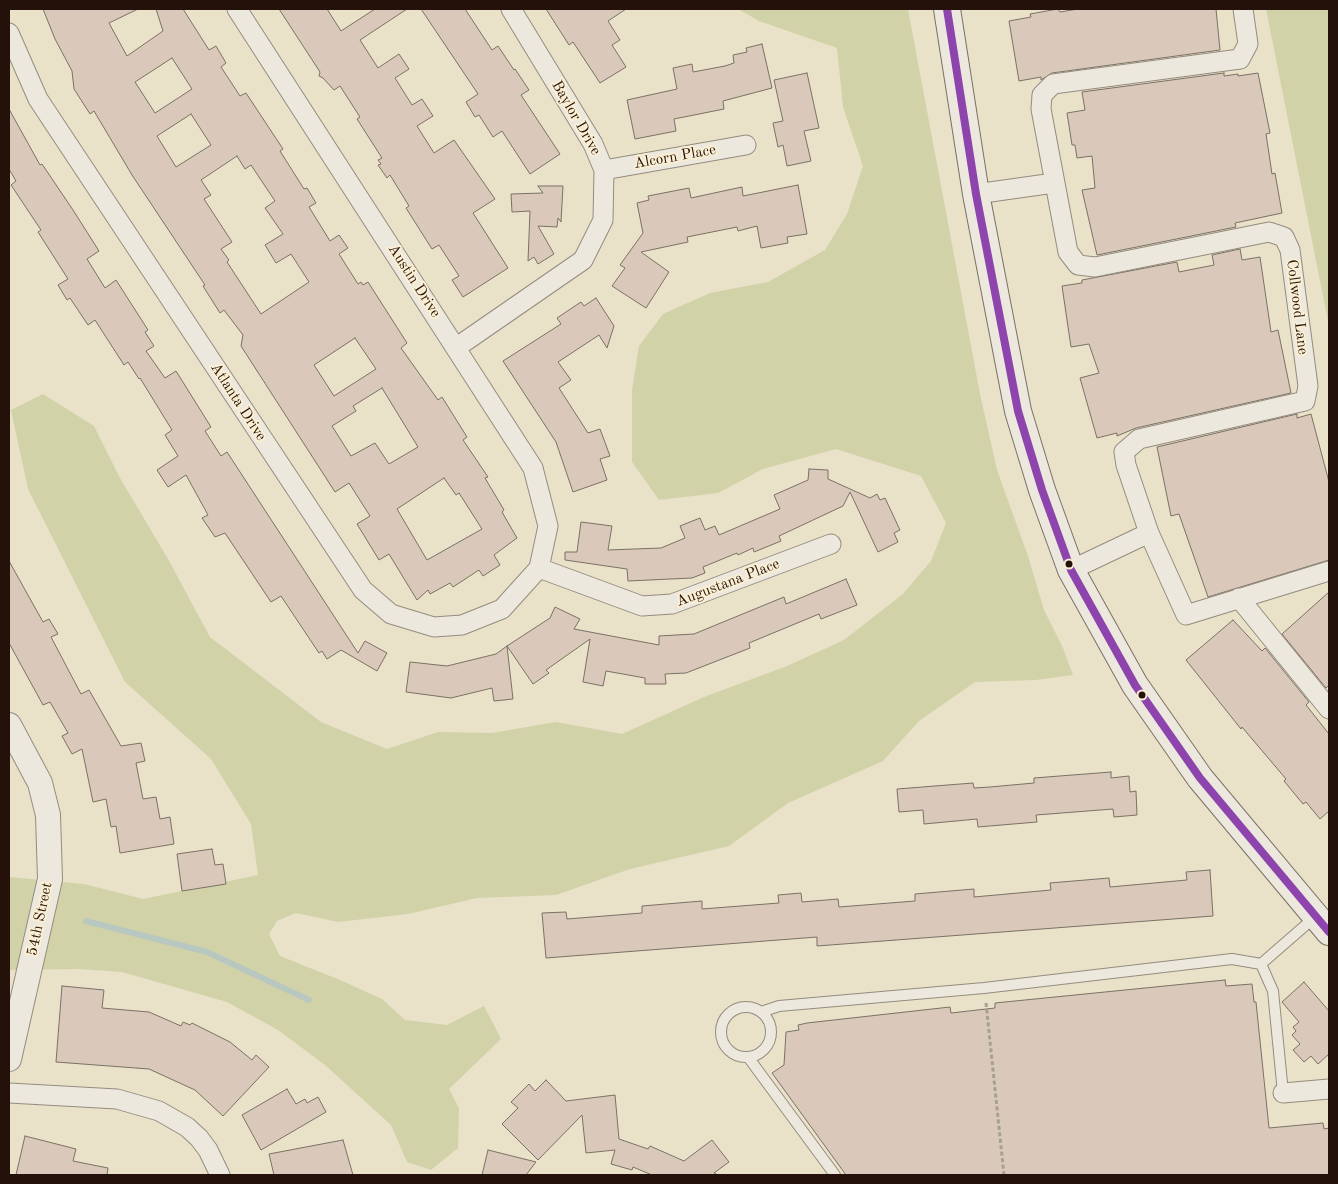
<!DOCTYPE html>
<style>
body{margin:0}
#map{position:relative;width:1338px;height:1184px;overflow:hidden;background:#eae1c9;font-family:"Old Standard TT",serif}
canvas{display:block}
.frame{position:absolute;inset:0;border:10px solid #24110a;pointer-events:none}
</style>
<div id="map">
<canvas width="1338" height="1184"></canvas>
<div class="frame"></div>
</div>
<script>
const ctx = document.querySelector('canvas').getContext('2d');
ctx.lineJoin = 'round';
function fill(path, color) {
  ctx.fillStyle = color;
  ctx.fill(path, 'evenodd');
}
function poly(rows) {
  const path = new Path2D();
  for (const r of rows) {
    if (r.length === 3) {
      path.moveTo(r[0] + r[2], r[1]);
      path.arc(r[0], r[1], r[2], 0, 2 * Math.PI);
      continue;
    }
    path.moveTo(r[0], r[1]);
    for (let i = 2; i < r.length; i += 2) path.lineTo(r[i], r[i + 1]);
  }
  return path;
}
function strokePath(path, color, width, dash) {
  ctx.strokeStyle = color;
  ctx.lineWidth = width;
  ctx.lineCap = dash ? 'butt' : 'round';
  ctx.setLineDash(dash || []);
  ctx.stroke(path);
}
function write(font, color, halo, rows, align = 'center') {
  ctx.font = font + ' "Old Standard TT",serif';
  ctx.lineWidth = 4;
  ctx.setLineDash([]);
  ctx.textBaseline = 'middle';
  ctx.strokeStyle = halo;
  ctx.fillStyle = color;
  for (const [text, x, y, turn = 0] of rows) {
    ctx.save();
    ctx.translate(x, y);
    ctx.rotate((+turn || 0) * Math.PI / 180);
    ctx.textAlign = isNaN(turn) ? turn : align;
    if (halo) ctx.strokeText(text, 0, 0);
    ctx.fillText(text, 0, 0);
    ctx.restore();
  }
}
fill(poly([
 [738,9,908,9,980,394,997,470,1028,556,1044,610,1063,648,1073,675,1036,680,975,682,919,721,883,761,788,803,729,846,630,869,556,895,477,898,408,914,338,922,296,913,277,921,269,934,280,956,340,980,382,999,405,1020,447,1025,484,1006,501,1039,449,1089,459,1108,458,1148,431,1170,407,1162,391,1125,325,1065,278,1030,227,1002,122,972,79,969,9,970,9,877,84,884,143,899,258,875,251,824,211,759,125,682,28,489,11,410,43,394,94,426,120,478,168,559,210,637,321,722,387,749,438,732,492,733,556,722,622,734,704,697,787,666,844,640,903,594,931,561,946,523,921,476,836,449,763,469,718,493,659,500,632,462,632,390,639,346,663,314,710,293,768,282,825,250,847,214,863,166,843,107,837,48,759,21],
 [1266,9,1329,9,1329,326]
]), '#d2d2a9');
strokePath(poly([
 [86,921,207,952,309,1000]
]), '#b8c7c0', 6);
const building = poly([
 [43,9,138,9,109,23,127,56,163,31,156,9,183,9,209,50,216,46,226,63,221,67,240,96,246,93,283,149,280,151,304,189,307,188,316,203,309,207,330,241,339,235,348,248,339,254,358,284,361,282,363,285,368,282,407,343,401,348,438,400,442,397,467,437,463,440,488,477,485,478,504,510,502,512,517,538,494,555,500,565,483,576,479,570,453,587,450,583,430,594,428,590,417,600,389,554,379,560,357,524,370,516,349,483,335,492,241,346,243,335,224,310,220,313,203,286,205,285,132,175,94,111,90,114,74,89,72,71,55,39,43,9],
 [172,58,192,89,155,113,135,82,172,58],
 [191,114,211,145,176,167,157,136,191,114],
 [237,156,245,169,251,165,275,201,265,208,283,234,265,245,276,263,291,254,309,282,261,314,227,262,229,260,221,249,232,242,204,199,211,195,201,180,237,156],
 [355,338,376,369,334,396,314,365,355,338],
 [382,388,418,447,389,464,375,443,351,456,332,426,356,411,353,406,382,388],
 [444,478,456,495,459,493,482,529,427,560,397,509,444,478],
 [279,9,327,9,341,31,375,9,407,9,360,40,378,68,399,54,409,69,395,78,412,105,422,99,433,116,417,126,434,153,454,140,495,199,473,213,508,268,463,297,452,280,459,276,439,245,432,249,406,208,409,206,390,175,387,178,378,165,381,164,378,160,382,158,357,119,360,117,340,86,334,90,323,78,319,76,320,72,279,9],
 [421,9,465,9,492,50,498,46,514,70,515,69,529,90,521,95,560,154,530,174,502,131,493,137,479,115,475,117,466,102,478,94,421,9],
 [546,9,626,9,608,21,620,40,612,45,626,67,600,83,573,42,569,45,546,9],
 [1058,9,1060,12,1078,9,1216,9,1220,50,1052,73,1041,80,1041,77,1019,81,1009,21,1031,17,1030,14,1058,9],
 [762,44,772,88,723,101,724,109,674,119,676,131,635,139,627,100,677,89,673,68,692,64,693,72,725,66,734,63,733,55,747,52,746,48,762,44],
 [807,73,819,128,804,131,811,161,787,166,783,145,778,147,773,123,783,121,774,80,807,73],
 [1224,73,1224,76,1238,74,1238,76,1258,73,1270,133,1266,134,1272,174,1275,173,1282,213,1235,223,1236,227,1097,255,1082,190,1095,188,1092,156,1077,158,1075,145,1072,145,1067,113,1085,110,1082,92,1224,73],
 [9,109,40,165,42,164,73,210,99,251,87,259,105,288,116,280,148,330,145,332,154,346,146,351,165,378,176,371,211,427,205,431,221,456,227,452,358,653,365,641,387,653,377,671,341,650,327,659,322,651,319,653,281,596,271,602,225,533,215,537,202,518,208,515,186,475,168,487,157,470,178,456,165,435,172,430,140,378,139,379,128,362,124,365,95,320,88,325,70,298,67,300,58,285,68,279,38,232,41,230,11,185,16,181,9,169,9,109],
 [798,185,807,234,787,237,788,243,761,248,757,226,738,231,737,227,687,237,688,242,641,252,669,272,646,308,612,286,625,268,620,265,643,233,637,203,649,200,648,196,689,188,691,198,742,187,743,196,798,185],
 [538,186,563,186,561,222,558,218,557,227,538,226,554,254,538,264,534,257,528,261,530,211,512,212,511,194,543,193,538,186],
 [1240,249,1242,260,1260,257,1271,332,1278,330,1291,393,1136,428,1117,436,1117,433,1097,438,1080,378,1099,373,1089,344,1071,347,1062,286,1082,283,1082,280,1177,262,1179,272,1214,265,1212,255,1240,249],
 [596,298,614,326,607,348,599,335,558,362,571,380,559,388,588,433,600,429,610,456,600,459,607,480,573,492,556,442,503,361,561,324,557,318,581,302,584,306,596,298],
 [1297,414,1297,418,1311,414,1329,482,1329,560,1208,597,1179,514,1171,516,1157,447,1297,414],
 [809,469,828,470,828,479,870,498,877,494,880,500,885,498,900,530,894,533,898,542,878,552,850,492,843,506,779,536,781,541,754,552,753,548,738,555,737,553,703,567,705,573,692,578,628,581,627,569,565,560,565,552,577,552,581,522,612,526,608,550,661,548,685,538,680,526,700,518,705,530,715,526,719,535,780,509,774,495,808,480,809,469],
 [9,561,43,622,49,619,58,634,51,637,81,694,89,690,121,746,141,743,145,761,136,763,143,799,156,797,160,819,170,817,174,844,120,853,116,826,111,827,106,799,93,802,82,749,72,754,62,736,68,733,50,702,43,705,9,643,9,561],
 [846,579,857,605,821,619,819,614,749,643,750,648,686,673,665,674,666,684,645,684,645,678,606,671,603,686,583,682,590,639,546,670,549,673,533,684,507,646,550,618,555,607,580,619,574,629,659,645,659,636,694,634,784,597,786,604,846,579],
 [1329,592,1329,685,1326,688,1282,634,1329,592],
 [1233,620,1262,651,1265,648,1309,702,1306,705,1329,734,1329,811,1320,819,1306,802,1303,804,1284,781,1286,779,1242,727,1241,729,1186,660,1233,620],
 [507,646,513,699,494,701,492,688,451,698,406,692,410,662,447,666,496,654,507,646],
 [1111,772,1111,778,1129,776,1130,792,1136,791,1137,815,1114,817,1113,809,1036,815,1037,822,978,827,977,819,924,824,923,810,899,812,897,789,973,783,974,788,990,787,1034,783,1034,778,1111,772],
 [212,849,215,865,223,864,226,884,182,891,177,854,212,849],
 [1210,870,1213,916,817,946,817,937,546,958,542,913,566,912,567,919,642,913,642,906,702,901,702,909,779,903,778,895,801,893,802,902,838,899,839,907,915,901,915,894,974,889,974,897,1051,890,1050,883,1109,878,1110,887,1187,880,1186,872,1210,870],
 [1225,980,1226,986,1252,984,1254,1002,1256,1002,1269,1128,1323,1123,1324,1129,1329,1128,1329,1175,846,1175,772,1073,784,1065,786,1032,799,1030,798,1025,807,1023,950,1007,951,1013,995,1008,995,1003,1225,980],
 [1304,982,1329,1011,1329,1054,1318,1064,1311,1056,1304,1062,1293,1050,1300,1044,1292,1035,1296,1031,1293,1027,1299,1022,1282,1002,1304,982],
 [62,986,104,990,102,1008,149,1012,181,1026,183,1022,190,1025,192,1023,230,1042,252,1060,256,1055,269,1067,223,1116,195,1090,149,1069,56,1062,62,986],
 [546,1080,566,1101,615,1095,619,1139,648,1149,650,1146,684,1161,712,1140,729,1162,714,1173,718,1175,652,1175,633,1167,632,1170,611,1164,615,1150,586,1153,582,1115,538,1160,502,1124,518,1108,511,1102,529,1084,535,1091,546,1080],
 [287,1089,296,1104,305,1099,307,1103,318,1097,326,1112,261,1150,242,1115,287,1089],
 [25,1136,76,1149,73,1161,108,1168,107,1175,16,1175,25,1136],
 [343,1140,353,1175,274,1175,269,1154,343,1140],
 [488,1150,536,1162,526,1175,482,1175,488,1150]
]);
fill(building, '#dac9ba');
strokePath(building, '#797164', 1);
const service = poly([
 [1261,964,1273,991,1283,1093],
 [746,1032,25],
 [761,1012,779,1006,984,988,1232,959,1261,964,1315,917],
 [748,1057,835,1175]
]);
const minor = poly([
 [237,9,533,468,548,526,539,568],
 [1243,9,1248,44,1240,59,1053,84,1042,95,1041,109,1068,252,1078,265,1095,267,1269,232,1284,237,1290,250,1308,386,1305,401,1139,439,1124,452,1126,465,1149,533,1186,615,1329,571],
 [9,33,38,99,363,590,391,614,434,627,462,625,502,609,539,568],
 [604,170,746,145],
 [976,194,1054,183],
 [457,347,583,260,603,220,604,170,593,144,511,9],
 [539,568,642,606,672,604,831,544],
 [1071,570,1149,533],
 [1239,598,1329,709],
 [9,1093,117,1099,159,1111,187,1127,199,1138,208,1150,220,1175],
 [1283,1093,1329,1089]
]);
const tertiary = poly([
 [9,725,40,783,48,815,50,879,9,1059]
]);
const secondary = poly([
 [947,9,976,194,1018,411,1042,490,1071,570,1135,685,1200,778,1329,932]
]);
strokePath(service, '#948c7e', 12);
strokePath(minor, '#948c7e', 21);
strokePath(tertiary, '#948c7e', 26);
strokePath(secondary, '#797164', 28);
strokePath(poly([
 [986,1003,1004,1175]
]), '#a5a097', 3, [4, 2.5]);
strokePath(service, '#ede8dd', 10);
strokePath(minor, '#ede8dd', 19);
strokePath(tertiary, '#ede8dd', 24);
strokePath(secondary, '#ede8dd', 26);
strokePath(poly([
 [947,9,976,194,1018,411,1042,490,1071,570,1135,685,1200,778,1329,932]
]), '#8e44ad', 8);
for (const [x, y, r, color] of [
 [1069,564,4.5,"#24110a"],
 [1142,695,4.5,"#24110a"]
]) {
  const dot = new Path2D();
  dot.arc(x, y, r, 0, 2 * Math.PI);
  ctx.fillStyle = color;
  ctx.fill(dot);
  strokePath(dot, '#faefd3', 2);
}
write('15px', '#24110a', '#faefd3', [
 ["Baylor Drive",576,118,60],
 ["Alcorn Place",675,157,-10],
 ["Austin Drive",414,281,57],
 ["Collwood Lane",1297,307,83],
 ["Atlanta Drive",238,402,57],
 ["Augustana Place",728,583,-21],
 ["54th Street",40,919,-78]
]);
</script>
